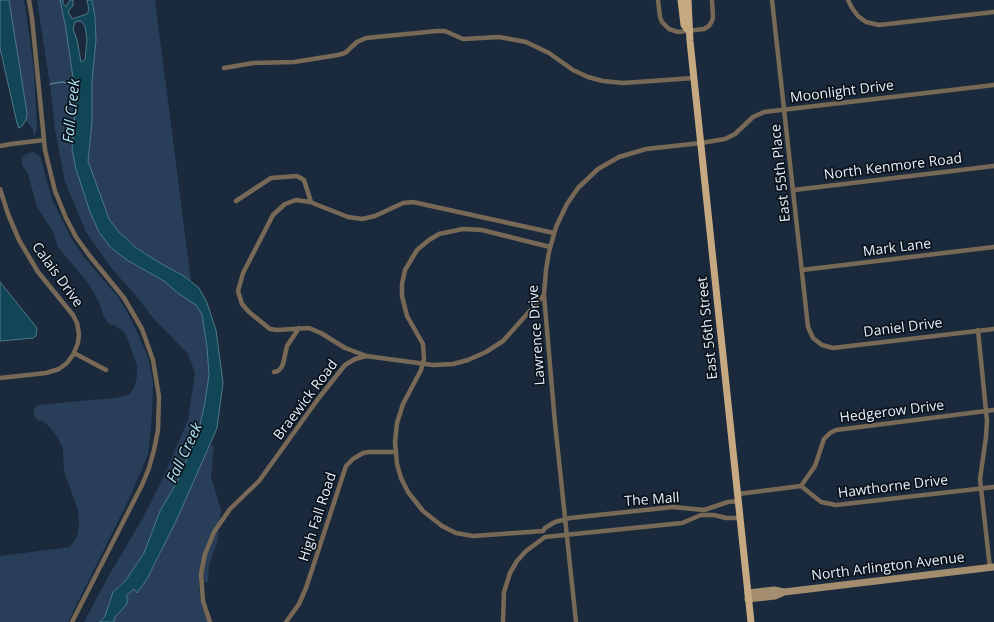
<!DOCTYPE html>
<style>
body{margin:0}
canvas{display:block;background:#1a293c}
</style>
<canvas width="994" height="622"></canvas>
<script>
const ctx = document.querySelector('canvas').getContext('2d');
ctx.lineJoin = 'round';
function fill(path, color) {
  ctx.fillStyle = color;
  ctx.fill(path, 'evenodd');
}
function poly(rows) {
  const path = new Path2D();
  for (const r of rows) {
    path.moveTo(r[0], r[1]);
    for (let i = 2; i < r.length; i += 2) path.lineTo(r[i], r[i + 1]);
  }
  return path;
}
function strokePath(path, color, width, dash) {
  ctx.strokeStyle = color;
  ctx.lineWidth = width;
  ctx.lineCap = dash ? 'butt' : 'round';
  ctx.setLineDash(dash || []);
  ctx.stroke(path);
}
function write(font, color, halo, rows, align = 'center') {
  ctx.font = font + ' "Open Sans",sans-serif';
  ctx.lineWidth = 3.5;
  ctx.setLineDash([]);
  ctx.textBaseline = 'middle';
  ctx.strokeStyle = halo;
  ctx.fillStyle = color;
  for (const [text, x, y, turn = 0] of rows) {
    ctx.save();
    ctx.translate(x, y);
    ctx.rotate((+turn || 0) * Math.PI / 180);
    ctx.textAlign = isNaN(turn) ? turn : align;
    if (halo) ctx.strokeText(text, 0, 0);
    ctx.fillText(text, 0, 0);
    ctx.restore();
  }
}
fill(poly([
 [9,0,24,0,34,70,37,128,34,138,33,130,26,120,27,113],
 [37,0,60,0,66,29,74,85,75,114,72,150,83,190,99,232,110,247,127,260,164,281,179,294,196,305,202,314,207,347,209,375,205,402,198,434,178,480,160,511,144,553,126,580,117,587,110,599,105,616,100,622,84,622,109,575,140,523,163,478,188,420,195,373,188,354,153,318,137,297,113,270,86,232,65,182,55,130,51,92],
 [92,0,155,0,191,281,184,276,158,262,135,247,118,231,109,219,103,204,88,161,92,122,92,81,96,40,95,18],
 [33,152,40,156,52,199,70,236,83,256,118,297,131,319,148,357,153,383,152,416,148,455,129,499,68,622,0,622,0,556,70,547,77,537,79,524,78,510,64,471,63,448,56,435,46,423,36,419,33,410,38,405,91,400,117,398,130,394,135,385,137,376,137,365,131,348,125,333,116,326,109,324,104,317,98,300,88,283,58,247,53,232,37,207,28,174,22,165,22,157,28,153],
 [210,445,214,447,211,477,221,510,217,543,209,564,208,582,199,582,200,599,206,616,209,622,114,622,115,617,126,605,126,596,134,589,137,593,147,579,158,559]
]), '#283e59');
const water = poly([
 [0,0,9,0,27,113,26,120,22,126,19,128,17,123,0,48,0,0],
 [60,0,63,0,63,3,66,7,70,0,73,0,73,6,68,11,72,19,87,14,89,10,87,0,92,0,95,18,96,40,92,81,92,122,88,161,109,219,118,231,135,247,158,262,184,276,199,288,207,303,216,330,223,383,217,428,177,519,147,579,137,593,134,589,126,596,128,600,126,605,115,617,114,622,100,622,105,616,113,592,126,580,144,553,160,511,178,480,198,434,205,402,209,375,207,347,202,314,196,305,179,294,164,281,127,260,110,247,99,232,90,212,76,169,72,150,75,114,74,85,66,29,60,0],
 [79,21,81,21,85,26,87,40,85,60,81,62,77,40,73,29,75,22,79,21],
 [0,282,37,328,36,336,33,338,0,341,0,282]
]);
fill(water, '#114656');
strokePath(water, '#507988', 1);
strokePath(poly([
 [50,84,62,82,74,84]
]), '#507988', 1.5);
strokePath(poly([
 [29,0,32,18,45,150,55,191,66,218,76,237,89,255,124,298,142,329,153,360,159,397,158,430,154,450,149,468,142,485,72,622],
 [658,0,660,17,662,22,669,29,678,32,704,29,709,26,712,21,713,17,712,0],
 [772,0,808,327,813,338,822,345,833,348,994,329],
 [848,0,852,8,858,16,866,22,879,25,994,12],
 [224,68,253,63,294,62,338,55,345,53,357,42,366,38,437,31,445,31,463,39,499,37,526,42,549,53,573,70,588,77,603,81,623,83,694,78],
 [0,146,11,144,44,140],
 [0,189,8,214,19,240,38,272,73,315,77,323,79,334,78,343,73,355,67,363,59,369,46,373,0,378],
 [794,190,994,166],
 [236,201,271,178,297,176,304,180,311,202],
 [802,270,994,247],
 [978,330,987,421,986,437,980,479,990,568],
 [74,353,106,370],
 [364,355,345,348,321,333,309,328,277,330,270,329,249,312,242,304,238,291,243,273,273,215,285,204,296,200,310,202,348,217,362,219,375,216,403,203,413,202,554,233],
 [274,372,278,371,281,368,283,364,287,346,299,328],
 [801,486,815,466,824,439,830,433,836,430,994,410],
 [801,486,821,502,836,505,994,487],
 [738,494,801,486],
 [543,531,473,536,456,533,442,526,423,511,408,492,401,478,397,464,395,442,397,423,403,404,421,370,424,359,423,344,407,316,402,296,402,284,405,270,417,250,429,240,439,234,463,229,482,230,550,247],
 [543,531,545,528,555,522,570,518,673,507,704,510,728,502,739,501],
 [210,622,203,601,201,574,205,554,214,532,230,509,259,481,318,399,345,365,355,359,366,356,433,365,453,364,468,360,486,352,503,341,544,295],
 [286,622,299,604,306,588,346,466,353,459,363,453,369,452,396,452],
 [503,622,504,592,510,573,517,561,526,551,545,537,682,523,701,515,714,515,726,518,740,518],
 [576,622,555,423,544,295,546,270,549,252,556,227,567,204,578,188,598,169,619,157,646,149,701,143,725,139,735,134,753,117,764,112,994,85]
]), '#776956', 4.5);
strokePath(poly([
 [748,593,774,590,784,592],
 [748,599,775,596,784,592,994,567]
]), '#a38d6e', 7);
strokePath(poly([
 [681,0,684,25,687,29],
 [688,0,690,41,751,622]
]), '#c6a881', 7);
write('14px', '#e4effb', '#0b121a', [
 ["Moonlight Drive",842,92,-7],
 ["North Kenmore Road",893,167,-7],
 ["East 55th Place",781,173,-96],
 ["Mark Lane",897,248,-7],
 ["Calais Drive",57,275,54],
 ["East 56th Street",708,328,-96],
 ["Daniel Drive",903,328,-7],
 ["Lawrence Drive",537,335,-94],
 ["Braewick Road",306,400,-53],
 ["Hedgerow Drive",892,412,-7],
 ["Hawthorne Drive",893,487,-7],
 ["The Mall",652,500,-4],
 ["High Fall Road",318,517,-72],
 ["North Arlington Avenue",888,567,-7]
]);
write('italic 15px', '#ace4f7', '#0b121a', [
 ["Fall Creek",72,111,-84],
 ["Fall Creek",185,453,-65]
]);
</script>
